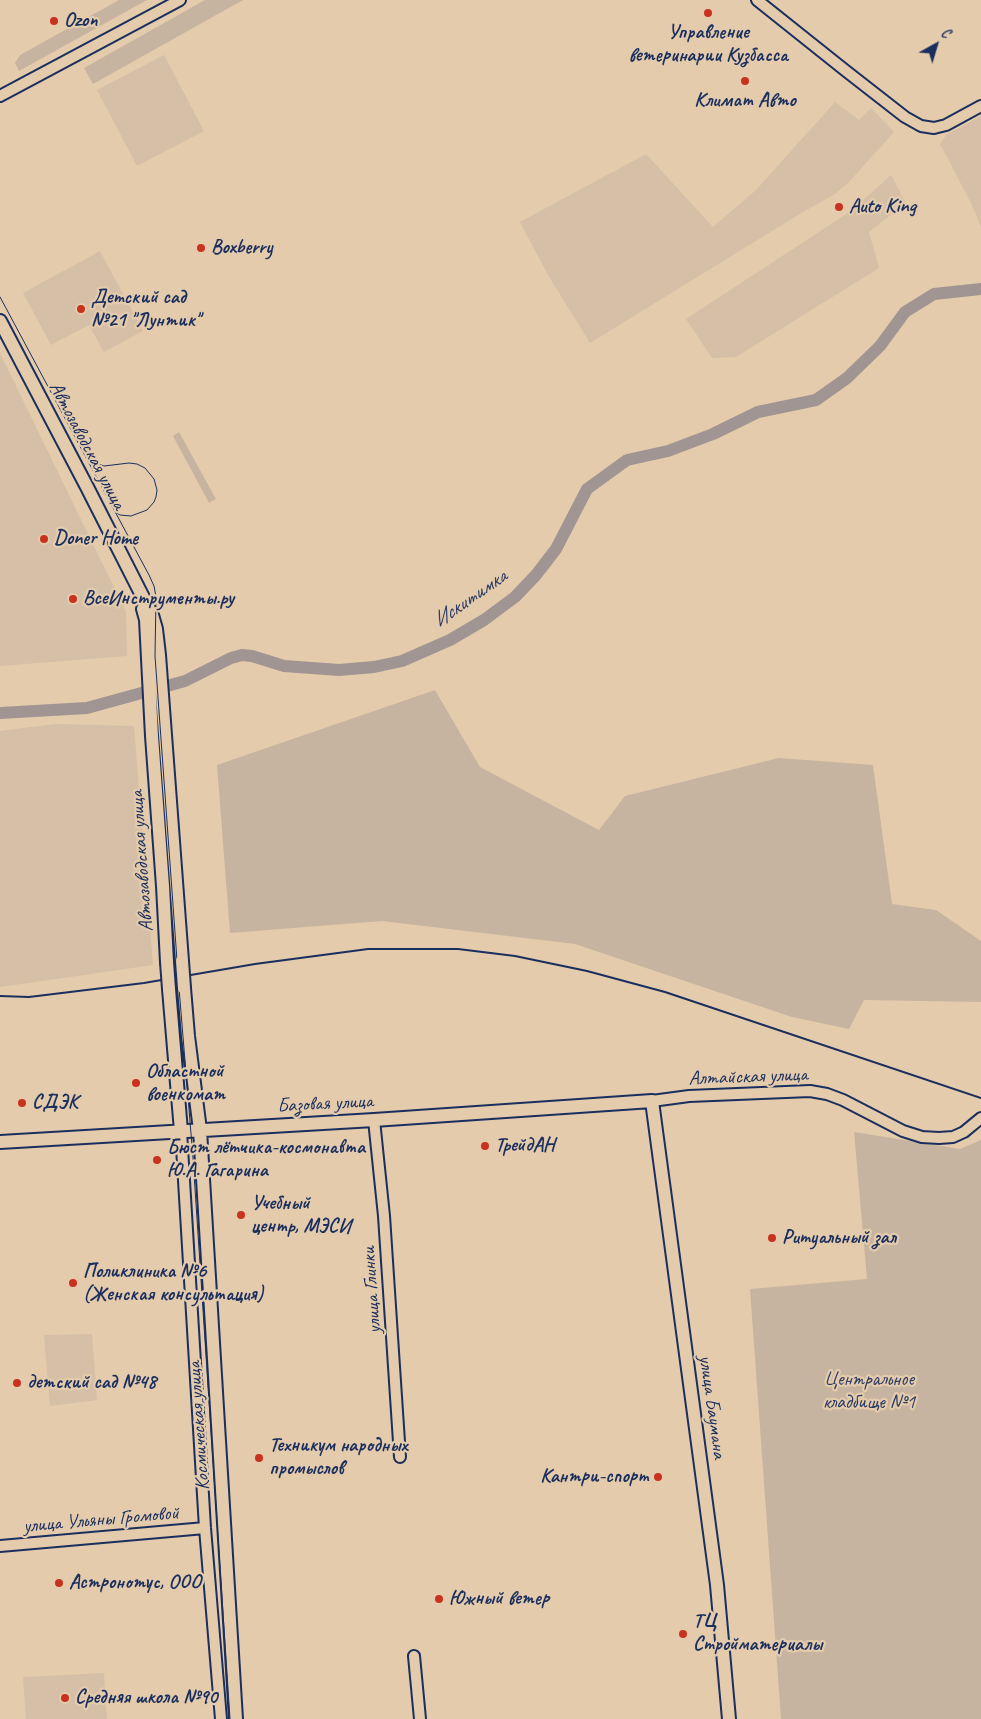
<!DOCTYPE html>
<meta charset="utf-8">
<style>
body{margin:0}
#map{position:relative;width:981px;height:1719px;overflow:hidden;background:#e4cbac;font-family:Caveat,sans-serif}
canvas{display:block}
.north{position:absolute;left:911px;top:20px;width:50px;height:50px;-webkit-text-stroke:4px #e4cbac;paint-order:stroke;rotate:39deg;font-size:14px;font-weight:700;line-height:20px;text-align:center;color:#1b2f5e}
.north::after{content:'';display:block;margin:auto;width:18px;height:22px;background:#1b2f5e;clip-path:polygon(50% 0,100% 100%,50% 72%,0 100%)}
</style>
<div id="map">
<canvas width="981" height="1719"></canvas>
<div class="north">С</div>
</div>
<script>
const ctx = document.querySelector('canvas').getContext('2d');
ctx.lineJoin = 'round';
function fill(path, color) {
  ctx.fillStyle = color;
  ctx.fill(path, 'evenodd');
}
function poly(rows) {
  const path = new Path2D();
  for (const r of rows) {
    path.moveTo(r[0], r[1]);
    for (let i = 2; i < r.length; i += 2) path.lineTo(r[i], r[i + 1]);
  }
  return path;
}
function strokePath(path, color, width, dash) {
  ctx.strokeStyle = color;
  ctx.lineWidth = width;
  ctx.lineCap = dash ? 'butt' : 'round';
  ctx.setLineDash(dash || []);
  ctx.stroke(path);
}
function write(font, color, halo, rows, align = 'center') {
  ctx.font = font + ' Caveat,sans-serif';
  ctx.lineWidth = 4.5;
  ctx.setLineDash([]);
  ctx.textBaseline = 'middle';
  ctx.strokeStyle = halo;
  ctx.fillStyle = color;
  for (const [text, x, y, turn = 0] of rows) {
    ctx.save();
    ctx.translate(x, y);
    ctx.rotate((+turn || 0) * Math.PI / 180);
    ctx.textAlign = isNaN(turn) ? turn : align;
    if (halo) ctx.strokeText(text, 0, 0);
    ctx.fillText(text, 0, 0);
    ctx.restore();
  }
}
fill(poly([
 [164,55,204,131,137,166,97,90],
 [835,102,859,120,871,108,894,132,849,182,835,194,803,212,590,343,548,275,520,222,646,154,713,227,756,190],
 [981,116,981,227,971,203,940,144,946,135],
 [891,175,906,203,869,232,879,268,736,357,712,358,686,319,851,211],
 [100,251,143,331,104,352,89,325,51,345,23,293],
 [0,353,126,612,127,656,0,666],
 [55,724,134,726,153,965,0,987,0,731],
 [92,1334,97,1400,50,1406,44,1335],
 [104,1673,107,1719,26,1719,23,1677]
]), '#d5bfa6');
fill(poly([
 [119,0,147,0,19,71,15,63,20,55],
 [205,0,243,0,93,84,84,68],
 [179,432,216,499,209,503,173,436],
 [435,690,480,767,599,830,625,796,779,758,873,765,892,904,936,910,981,941,981,1002,864,1000,849,1029,792,1017,575,944,382,921,230,933,217,765],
 [854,1132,960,1149,981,1140,981,1719,781,1719,750,1289,867,1279]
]), '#c7b4a0');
strokePath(poly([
 [0,713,87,708,185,681,231,658,242,655,252,656,284,666,339,670,374,667,402,661,450,640,484,620,515,597,536,575,556,549,587,489,627,460,668,451,713,434,758,412,816,400,847,378,880,346,905,312,934,294,981,289]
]), '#a09592', 12);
const minor = poly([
 [757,0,846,71,905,117,921,126,934,128,946,125,981,106],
 [0,96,180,0],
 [652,1101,689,1096,810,1091,827,1094,843,1100,903,1131,922,1137,939,1138,953,1137,964,1132,981,1118],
 [374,1120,384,1216,400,1457],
 [181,1131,205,1528,221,1719],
 [0,1546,205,1528],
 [414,1656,420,1719]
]);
const major = poly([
 [0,321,87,487,152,615,156,629,159,655,182,961],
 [143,609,146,620,152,736,163,886,167,962],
 [184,988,188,1036,200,1130,236,1719],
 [169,989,181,1131],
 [0,1142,374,1120,652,1101,717,1585,729,1719]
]);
strokePath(minor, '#1b2f5e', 14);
strokePath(major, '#1b2f5e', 16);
strokePath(minor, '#e4cbac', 10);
strokePath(major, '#e4cbac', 12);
strokePath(poly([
 [0,297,149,575,154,586,156,597,155,656,179,988,193,1158,230,1719],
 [87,457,93,462,104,466,129,463,137,464,145,468,154,479,157,490,156,497,154,502,147,510,131,516,120,515,115,512]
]), '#1b2f5e', 1);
strokePath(poly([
 [0,996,29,997,144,983,255,964,368,949,458,949,515,956,587,971,665,992,981,1098]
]), '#1b2f5e', 2);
const majorBridge = poly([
 [182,961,184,988],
 [167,962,169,989]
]);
strokePath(majorBridge, '#1b2f5e', 16, []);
strokePath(majorBridge, '#e4cbac', 12);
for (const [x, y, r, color] of [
 [708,13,5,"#c8321e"],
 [54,21,5,"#c8321e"],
 [745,81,5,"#c8321e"],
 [839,207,5,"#c8321e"],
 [201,248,5,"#c8321e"],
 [81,309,5,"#c8321e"],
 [44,539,5,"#c8321e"],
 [73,599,5,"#c8321e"],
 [136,1083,5,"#c8321e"],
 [22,1103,5,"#c8321e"],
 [485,1146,5,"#c8321e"],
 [157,1160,5,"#c8321e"],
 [241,1215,5,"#c8321e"],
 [772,1238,5,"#c8321e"],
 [73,1283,5,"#c8321e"],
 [17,1383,5,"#c8321e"],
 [259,1458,5,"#c8321e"],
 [658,1477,5,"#c8321e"],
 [59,1583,5,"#c8321e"],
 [439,1599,5,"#c8321e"],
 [683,1634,5,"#c8321e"],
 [65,1698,5,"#c8321e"]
]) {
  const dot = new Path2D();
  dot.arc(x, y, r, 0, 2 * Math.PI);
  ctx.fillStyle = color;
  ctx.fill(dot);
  strokePath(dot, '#e4cbac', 2);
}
write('bold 20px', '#1b2f5e', '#e4cbac', [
 ["Ozon",64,21],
 ["Управление",708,33,"center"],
 ["ветеринарии Кузбасса",708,56,"center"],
 ["Климат Авто",745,101,"center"],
 ["Auto King",849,207],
 ["Boxberry",211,248],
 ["Детский сад",91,298],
 ["№21 \"Лунтик\"",91,321],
 ["Doner Home",54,539],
 ["ВсеИнструменты.ру",83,599],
 ["Областной",146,1072],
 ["военкомат",146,1095],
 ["СДЭК",32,1103],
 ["ТрейдАН",495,1146],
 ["Бюст лётчика-космонавта",167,1148],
 ["Ю.А. Гагарина",167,1171],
 ["Учебный",251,1204],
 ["центр, МЭСИ",251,1227],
 ["Ритуальный зал",782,1238],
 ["Поликлиника №6",83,1272],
 ["(Женская консультация)",83,1295],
 ["детский сад №48",27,1383],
 ["Техникум народных",269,1446],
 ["промыслов",269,1469],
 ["Кантри-спорт",648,1477,"right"],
 ["Астронотус, ООО",69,1583],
 ["Южный ветер",449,1599],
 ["ТЦ",693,1622],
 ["Стройматериалы",693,1645],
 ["Средняя школа №90",75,1698]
], 'left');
write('20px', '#1b2f5e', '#e4cbac', [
 ["Автозаводская улица",87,446,62],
 ["Автозаводская улица",142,861,-94],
 ["Алтайская улица",748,1077,-2],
 ["Базовая улица",325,1104,-3],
 ["улица Глинки",372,1290,-94],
 ["улица Баумана",712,1407,82],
 ["Космическая улица",199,1426,-94],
 ["улица Ульяны Громовой",101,1520,-5]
]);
write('20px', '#2c3c65', '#e4cbac', [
 ["Центральное",869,1380],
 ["кладбище №1",869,1403]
]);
write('italic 21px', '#2f3e66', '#e4cbac', [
 ["Искитимка",470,599,-35]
]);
</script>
